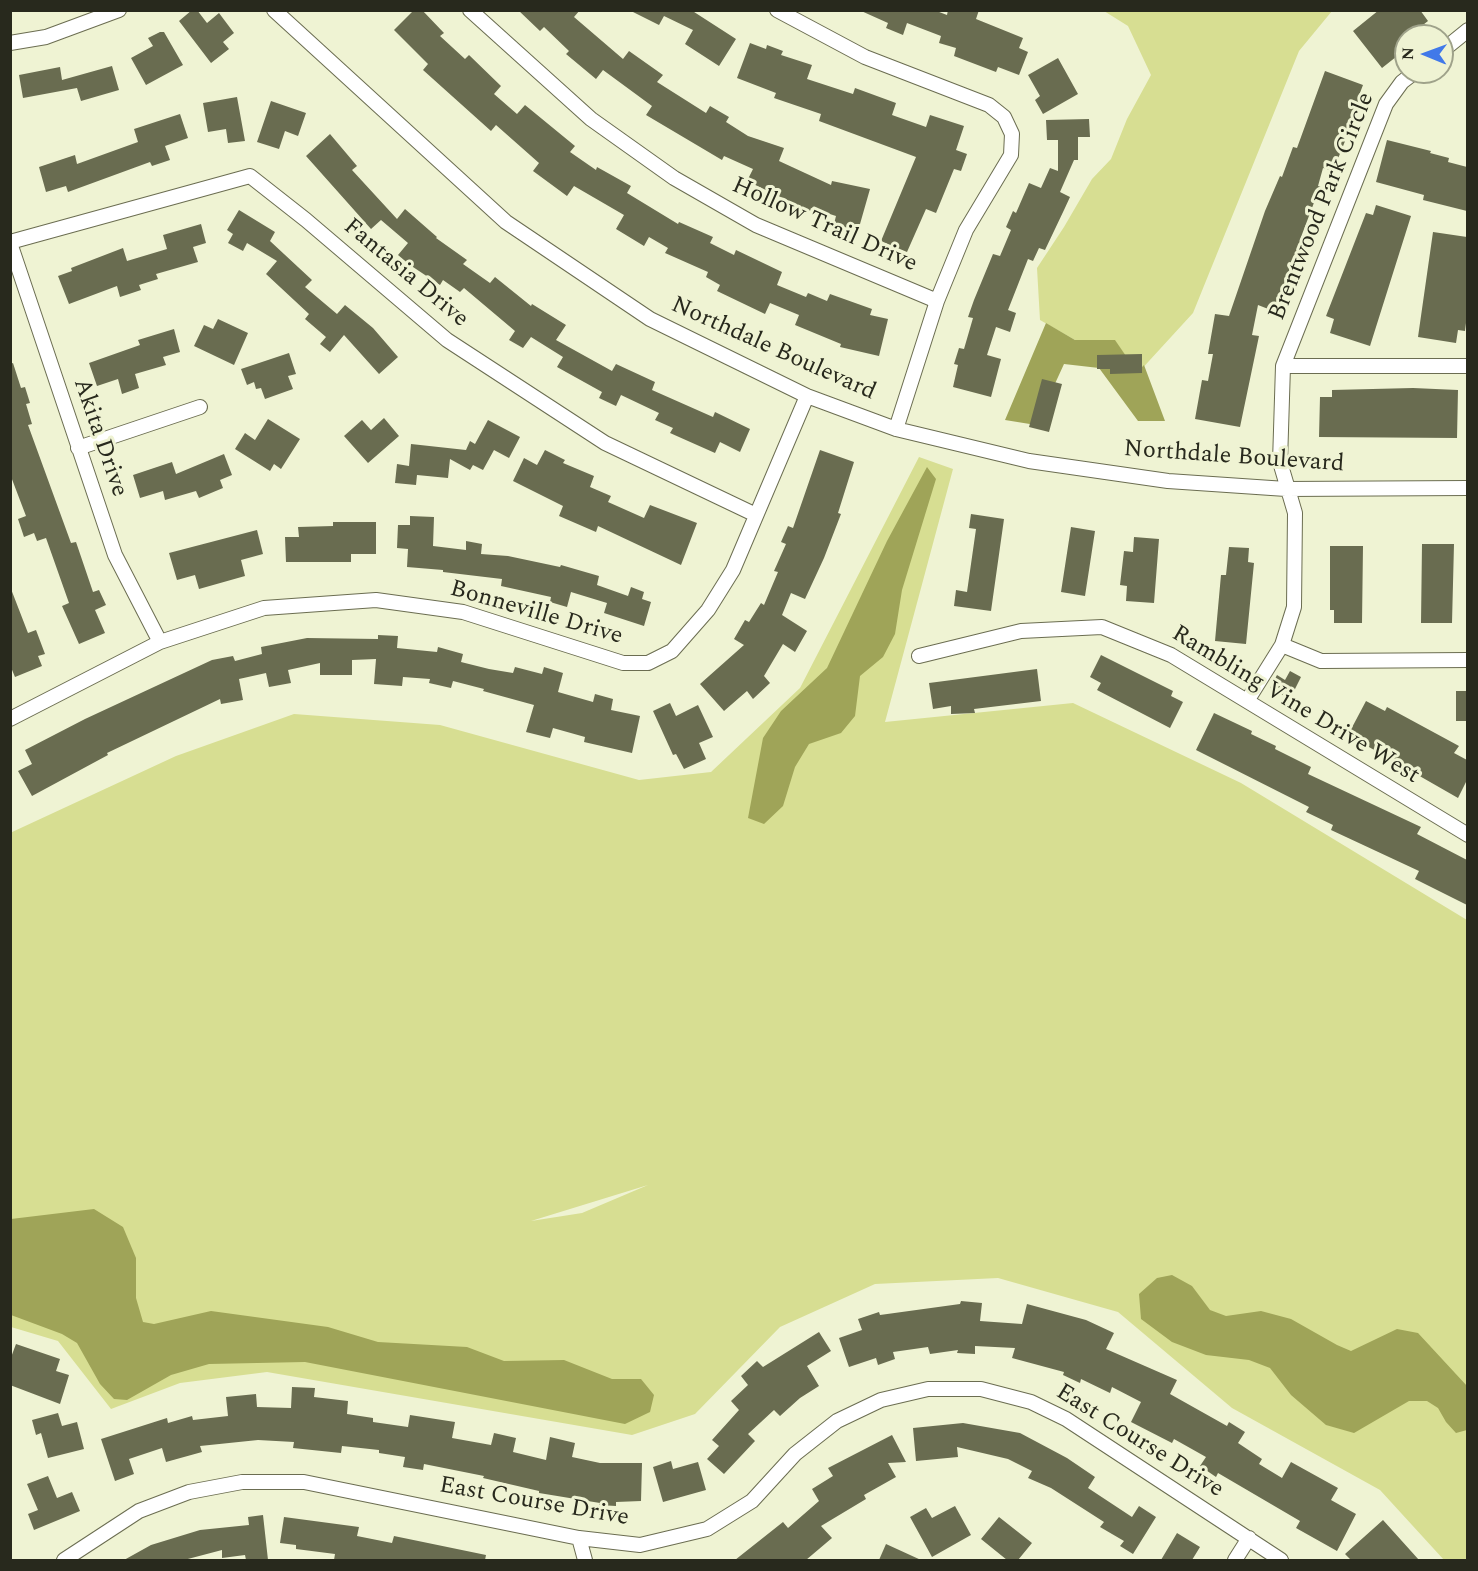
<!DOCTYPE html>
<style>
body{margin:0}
#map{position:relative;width:1478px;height:1571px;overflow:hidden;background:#eff3d3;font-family:Spectral,serif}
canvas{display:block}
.frame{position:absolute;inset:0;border:12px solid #28291d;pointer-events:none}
.north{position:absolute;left:1394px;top:24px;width:60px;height:60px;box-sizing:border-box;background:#eff3d3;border:2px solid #9fa28a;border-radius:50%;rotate:271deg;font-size:16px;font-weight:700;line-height:24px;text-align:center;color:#28291d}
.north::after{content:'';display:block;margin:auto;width:21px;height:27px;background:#4179e9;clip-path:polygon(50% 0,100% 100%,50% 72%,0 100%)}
</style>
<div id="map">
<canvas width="1478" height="1571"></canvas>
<div class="frame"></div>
<div class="north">N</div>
</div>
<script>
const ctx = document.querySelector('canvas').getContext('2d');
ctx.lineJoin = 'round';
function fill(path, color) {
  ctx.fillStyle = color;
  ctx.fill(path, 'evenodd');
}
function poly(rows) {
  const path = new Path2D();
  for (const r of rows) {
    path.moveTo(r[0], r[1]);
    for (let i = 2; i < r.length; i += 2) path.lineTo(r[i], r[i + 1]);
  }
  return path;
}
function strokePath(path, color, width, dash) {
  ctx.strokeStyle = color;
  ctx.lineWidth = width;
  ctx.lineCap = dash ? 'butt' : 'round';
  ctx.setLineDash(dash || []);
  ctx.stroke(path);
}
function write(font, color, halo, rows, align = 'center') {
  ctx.font = font + ' Spectral,serif';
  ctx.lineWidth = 6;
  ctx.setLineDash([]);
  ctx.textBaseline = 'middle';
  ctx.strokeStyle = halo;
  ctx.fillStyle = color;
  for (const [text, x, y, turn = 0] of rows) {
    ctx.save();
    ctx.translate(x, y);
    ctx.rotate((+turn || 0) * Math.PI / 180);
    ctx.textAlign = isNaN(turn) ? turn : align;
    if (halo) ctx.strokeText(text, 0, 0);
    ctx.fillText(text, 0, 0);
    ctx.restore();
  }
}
fill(poly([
 [1104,11,1332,11,1299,51,1193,313,1138,373,1114,340,1075,340,1040,320,1037,268,1064,227,1092,179,1111,159,1127,119,1151,75,1128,26],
 [919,457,953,469,885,722,1073,703,1241,783,1467,920,1467,1560,1444,1560,1380,1490,1232,1408,1118,1312,998,1278,875,1284,780,1327,695,1414,632,1435,267,1372,180,1383,111,1409,58,1341,11,1327,10,833,176,756,294,714,440,725,639,780,711,772,800,688],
 [648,1185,582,1213,531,1221]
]), '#d7de92');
fill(poly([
 [1046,323,1075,340,1115,340,1137,372,1144,365,1165,421,1138,421,1099,368,1064,364,1036,425,1005,420],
 [927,467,936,479,902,590,895,634,883,657,860,676,855,716,841,733,809,744,795,767,783,806,764,824,748,818,763,738,781,711,827,668,887,541],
 [94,1209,123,1227,136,1258,136,1298,143,1322,154,1324,211,1311,328,1327,378,1342,467,1347,504,1361,564,1360,612,1379,641,1379,654,1395,650,1412,625,1424,305,1362,209,1364,171,1375,127,1400,114,1399,100,1384,77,1343,62,1334,11,1315,11,1219],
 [1172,1275,1192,1286,1210,1310,1226,1316,1261,1311,1291,1319,1337,1345,1351,1351,1397,1329,1418,1333,1467,1386,1467,1430,1456,1433,1446,1422,1438,1408,1427,1401,1409,1401,1354,1433,1326,1425,1291,1395,1270,1368,1249,1360,1206,1355,1172,1342,1141,1319,1139,1294,1157,1278]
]), '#9fa458');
fill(poly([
 [192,10,197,10,207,23,219,13,234,33,223,42,229,49,211,63,179,21],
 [414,10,422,10,444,33,440,36,465,59,469,55,501,86,494,94,517,114,525,105,575,146,570,152,596,170,597,167,631,186,627,193,678,224,679,222,713,237,710,243,734,255,736,250,782,272,777,285,806,297,808,293,827,301,830,294,872,309,870,315,888,319,879,356,840,347,841,344,795,325,799,315,770,303,765,314,717,291,720,285,706,277,708,272,665,253,668,248,649,237,644,246,616,229,624,215,574,186,567,196,533,171,539,163,496,125,491,131,423,70,428,64,394,30],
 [518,10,580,10,574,17,623,59,629,51,663,75,657,82,706,113,710,106,729,117,726,122,748,136,784,148,779,161,831,185,832,181,870,189,858,231,834,224,836,216,811,208,810,211,747,181,753,169,724,156,722,160,646,115,652,106,603,70,596,79,566,54,569,51,544,27,540,31],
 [629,10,691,10,736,39,719,66,685,44,693,30,664,16,659,25],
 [859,10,934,10,947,15,948,10,979,10,976,19,1023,38,1019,48,1028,52,1019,75,998,67,996,72,954,56,956,48,939,43,941,36,907,23,903,35,886,28,888,23],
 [1379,10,1420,10,1428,21,1419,28,1425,36,1406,36,1406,49,1382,68,1353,31],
 [160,32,164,32,183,65,146,85,131,58,153,46,148,38],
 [750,43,766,49,767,45,783,51,781,55,812,65,807,79,853,94,855,88,896,103,892,115,926,127,930,115,964,126,956,150,967,154,961,171,954,169,936,213,926,209,907,252,881,241,916,157,819,121,821,114,774,98,776,93,737,78],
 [1058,58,1078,94,1043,114,1035,100,1040,96,1028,75],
 [112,66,119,90,81,101,77,88,23,98,19,75,60,67,62,80],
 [1325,71,1363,85,1358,98,1362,99,1333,171,1323,168,1318,186,1326,189,1321,202,1315,200,1301,237,1305,239,1299,258,1276,312,1258,305,1252,335,1259,336,1240,427,1195,419,1202,380,1208,381,1213,354,1208,354,1215,314,1229,316,1265,211,1280,176,1282,177,1293,147,1297,148],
 [237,97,245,141,228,143,226,129,208,132,203,103],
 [271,101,306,113,298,136,285,131,279,149,257,142],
 [180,114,188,138,165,146,170,160,152,166,150,162,68,192,66,186,46,192,39,167,75,155,77,164,138,142,134,129],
 [1089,119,1090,137,1078,137,1078,160,1074,160,1060,192,1070,197,1064,210,1045,250,1039,248,1033,261,1028,259,1008,310,1016,313,1010,332,996,327,987,355,1001,359,991,397,953,387,958,365,954,364,959,348,964,349,973,318,968,317,974,300,993,254,1000,256,1011,230,1006,227,1013,211,1016,213,1029,183,1041,188,1050,168,1058,171,1058,140,1047,140,1046,120],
 [330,134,357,166,352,170,397,219,405,209,437,237,436,238,467,260,463,264,490,283,495,277,531,306,532,304,566,325,556,340,612,371,616,364,655,382,652,390,713,417,715,412,750,429,740,452,720,442,715,453,670,433,673,428,655,420,659,413,621,395,616,406,599,398,602,392,557,367,563,357,531,337,523,348,509,340,515,331,464,288,460,292,443,280,440,285,410,265,398,255,408,243,381,220,371,229,306,156],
 [1387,140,1431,151,1430,153,1449,158,1448,162,1467,167,1467,211,1423,200,1424,195,1376,182],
 [1376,205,1411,216,1370,346,1330,333,1334,319,1326,316,1366,213,1373,215],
 [239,210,275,232,270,241,312,280,305,287,337,314,345,305,373,328,398,357,379,374,344,335,330,352,320,344,326,337,305,319,309,314,266,274,277,261,247,243,243,251,228,243,233,234,227,230],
 [201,224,206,243,193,247,198,262,156,274,158,279,139,285,141,290,120,297,117,286,69,304,58,276,72,271,71,268,123,248,127,261,167,249,163,235],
 [1433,232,1467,237,1467,315,1465,331,1458,330,1456,343,1418,337],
 [218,319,248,333,234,365,194,346,204,325,213,329],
 [174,329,180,352,163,357,166,365,135,374,139,388,122,394,118,379,97,386,89,363,140,345,138,340],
 [289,353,296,374,288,376,293,389,265,399,261,388,256,389,254,382,247,385,241,369],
 [1142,354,1142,373,1110,374,1110,369,1097,369,1097,355],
 [13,363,21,388,25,387,30,403,26,404,32,424,28,425,71,543,76,542,93,592,99,590,106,605,95,610,105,633,79,644,62,606,69,603,46,538,37,541,34,533,24,537,18,519,26,516,10,474,10,364],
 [1042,379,1062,384,1049,432,1029,427],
 [1413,388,1458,390,1457,438,1319,437,1320,397,1332,397,1332,390],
 [384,418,399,436,368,463,344,436,362,420,371,430],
 [268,419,300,439,281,469,274,464,270,471,235,449,245,433,255,440],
 [488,420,520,437,509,458,494,450,483,470,473,465,470,470,450,459,448,478,417,475,416,485,395,483,397,464,409,466,411,444,466,450,470,441,475,444],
 [545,450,565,460,563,463,594,476,590,487,611,496,608,502,644,518,650,505,697,523,681,565,598,526,596,532,559,516,563,506,513,481,524,458,537,465],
 [820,450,854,462,838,513,841,514,824,558,805,599,791,593,782,615,807,631,795,652,783,644,764,676,770,683,753,699,747,691,724,711,700,684,744,645,734,639,745,620,749,622,761,603,764,605,778,572,774,571,786,544,781,542,788,526,793,528],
 [224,454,232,475,220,480,223,488,199,498,196,491,165,500,163,491,140,498,133,475,172,462,176,474],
 [971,514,1004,519,991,611,954,606,956,590,967,592,976,529,969,528],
 [410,516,434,517,433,546,466,550,466,541,482,544,481,554,508,556,560,567,561,565,599,576,597,585,628,596,631,587,644,592,642,599,651,602,644,626,604,613,607,603,571,592,567,607,550,602,551,597,501,586,502,579,443,572,443,570,407,567,408,549,397,548,398,525,410,525],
 [333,522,376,522,376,554,351,554,351,562,286,562,285,537,299,537,298,527,333,526],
 [1071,527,1095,531,1085,596,1061,592],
 [257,530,263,554,241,560,245,576,199,589,195,575,177,580,169,553],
 [1134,537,1159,539,1154,603,1126,601,1127,586,1120,585,1124,551,1133,552],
 [1422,544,1454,544,1452,623,1421,623],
 [1330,546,1363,546,1362,623,1334,623,1334,610,1330,610],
 [1229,547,1249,548,1248,562,1254,563,1246,644,1215,641,1221,575,1226,575],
 [11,589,28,633,36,630,45,654,38,656,42,666,15,677,10,665],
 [378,635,398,636,397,648,437,652,438,647,463,654,461,662,489,669,513,673,515,667,542,674,544,667,563,673,558,692,593,702,595,694,613,699,611,710,640,716,632,753,584,742,585,737,553,728,550,738,526,732,534,705,483,691,484,689,453,681,451,688,429,683,430,679,403,677,402,686,374,684,376,659,352,660,352,675,320,675,320,663,288,670,291,683,269,687,266,673,239,679,243,700,221,704,220,699,107,753,108,755,32,796,18,771,32,764,25,750,85,719,212,660,233,656,235,661,262,654,261,647,307,638,378,639],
 [1101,655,1173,691,1171,696,1183,702,1170,728,1097,690,1101,683,1090,677],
 [1037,669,1041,701,974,709,975,713,951,714,951,706,933,709,929,683],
 [1290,671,1301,677,1290,699,1270,688,1277,675,1285,680],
 [1456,691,1467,691,1467,721,1456,721],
 [1366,701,1385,711,1387,707,1459,746,1454,753,1467,760,1467,780,1458,798,1348,735],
 [670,703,676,716,698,705,713,737,699,743,706,759,684,769,676,754,673,755,653,711],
 [1214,713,1252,731,1251,734,1276,746,1275,749,1311,767,1308,774,1421,827,1417,834,1467,860,1467,905,1415,879,1419,871,1331,830,1333,825,1306,812,1309,807,1196,750],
 [961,1301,982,1303,980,1321,1022,1324,1027,1304,1086,1320,1114,1333,1106,1349,1177,1380,1170,1394,1227,1426,1229,1422,1245,1432,1238,1443,1262,1459,1259,1464,1282,1478,1291,1462,1338,1488,1331,1500,1356,1514,1337,1551,1296,1528,1300,1521,1218,1473,1216,1477,1200,1466,1206,1457,1174,1439,1172,1443,1131,1422,1141,1402,1112,1387,1110,1393,1081,1379,1080,1383,1063,1375,1064,1372,1012,1358,1015,1348,975,1346,975,1354,957,1353,958,1350,930,1354,928,1347,893,1352,895,1359,878,1365,876,1358,849,1367,839,1338,862,1330,858,1319,879,1312,880,1315,960,1304],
 [819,1332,831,1351,807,1366,819,1386,800,1398,780,1416,774,1410,748,1434,755,1441,724,1474,707,1459,719,1446,712,1440,739,1410,731,1401,748,1385,741,1376,757,1361,763,1367],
 [16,1344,60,1359,56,1371,69,1375,60,1404,10,1385,10,1360],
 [292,1387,315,1388,314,1397,348,1401,347,1414,373,1418,373,1422,408,1427,410,1415,455,1422,452,1438,491,1445,494,1433,516,1438,513,1452,546,1460,550,1437,575,1443,572,1457,600,1463,642,1463,641,1501,616,1502,616,1506,599,1505,600,1503,539,1493,539,1491,483,1478,484,1476,424,1464,423,1470,403,1467,405,1457,379,1453,379,1450,342,1446,341,1453,293,1448,294,1442,258,1440,200,1446,202,1452,166,1462,162,1448,129,1459,134,1474,115,1481,101,1439,167,1418,168,1423,192,1416,193,1420,228,1416,226,1397,256,1394,257,1407,291,1408],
 [58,1413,62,1426,77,1422,84,1449,48,1458,41,1433,36,1435,32,1420],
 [963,1423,1020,1433,1067,1458,1095,1477,1088,1488,1132,1517,1139,1506,1156,1517,1133,1554,1120,1546,1124,1541,1100,1527,1104,1522,1051,1488,1028,1478,1032,1471,1008,1459,957,1447,958,1457,916,1461,913,1428],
 [892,1435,906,1462,888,1463,896,1477,864,1495,866,1499,821,1526,832,1538,806,1560,735,1560,783,1522,788,1528,819,1501,812,1489,833,1476,828,1468],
 [671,1461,673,1469,698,1462,706,1490,663,1502,653,1467],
 [48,1476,57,1498,72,1492,80,1511,34,1530,28,1514,38,1510,27,1484],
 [955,1506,971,1535,932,1557,910,1517,926,1508,932,1518],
 [263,1515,268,1560,246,1560,245,1555,222,1558,222,1550,184,1560,124,1560,151,1545,200,1530,249,1525,248,1517],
 [284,1517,359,1527,357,1536,392,1543,394,1536,486,1555,485,1560,334,1560,335,1554,296,1549,296,1545,280,1543],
 [999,1517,1032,1543,1018,1560,1007,1560,981,1539],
 [1383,1520,1419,1560,1351,1560,1345,1554],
 [1177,1533,1200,1547,1192,1560,1161,1560],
 [886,1544,921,1560,879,1560]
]), '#696c50');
const minor = poly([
 [274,10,506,222,650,319,807,396,896,429,1029,461,1168,481,1286,489,1468,488],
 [470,10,591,119,674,178,756,225,937,301],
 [777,10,865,57,989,105,1004,117,1012,134,1011,155,966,230,937,301,896,429],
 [10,43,46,37,119,10],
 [1442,51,1468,30],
 [10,242,250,176,306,220,447,340,605,443,756,515],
 [10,243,115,555,160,642],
 [1283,366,1468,366],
 [78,448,200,407],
 [1282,645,1321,661,1468,660],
 [919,656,1021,631,1102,627,1171,655,1468,835],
 [1247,701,1282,645,1294,607,1295,513,1280,462,1283,366,1386,104,1402,82,1415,72],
 [10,719,160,642,264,608,376,600,463,612,623,663,648,663,672,651,708,610,733,570,807,396],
 [579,1538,585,1560],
 [64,1560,139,1511,189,1492,242,1482,304,1482,579,1538,640,1545,707,1529,752,1501,795,1454,837,1421,881,1400,928,1389,981,1389,1031,1402,1066,1419,1281,1560],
 [1235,1560,1249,1538]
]);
strokePath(minor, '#6b6d51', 16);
strokePath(minor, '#fff', 14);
write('24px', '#28291d', '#eff3d3', [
 ["Brentwood Park Circle",1323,207,-68],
 ["Hollow Trail Drive",824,226,24],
 ["Fantasia Drive",405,274,40],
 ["Northdale Boulevard",773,350,24],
 ["Akita Drive",99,438,71],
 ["Northdale Boulevard",1234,458,4],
 ["Bonneville Drive",536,614,16],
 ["Rambling Vine Drive West",1295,706,31],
 ["East Course Drive",1139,1442,32],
 ["East Course Drive",534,1503,10]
]);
</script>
